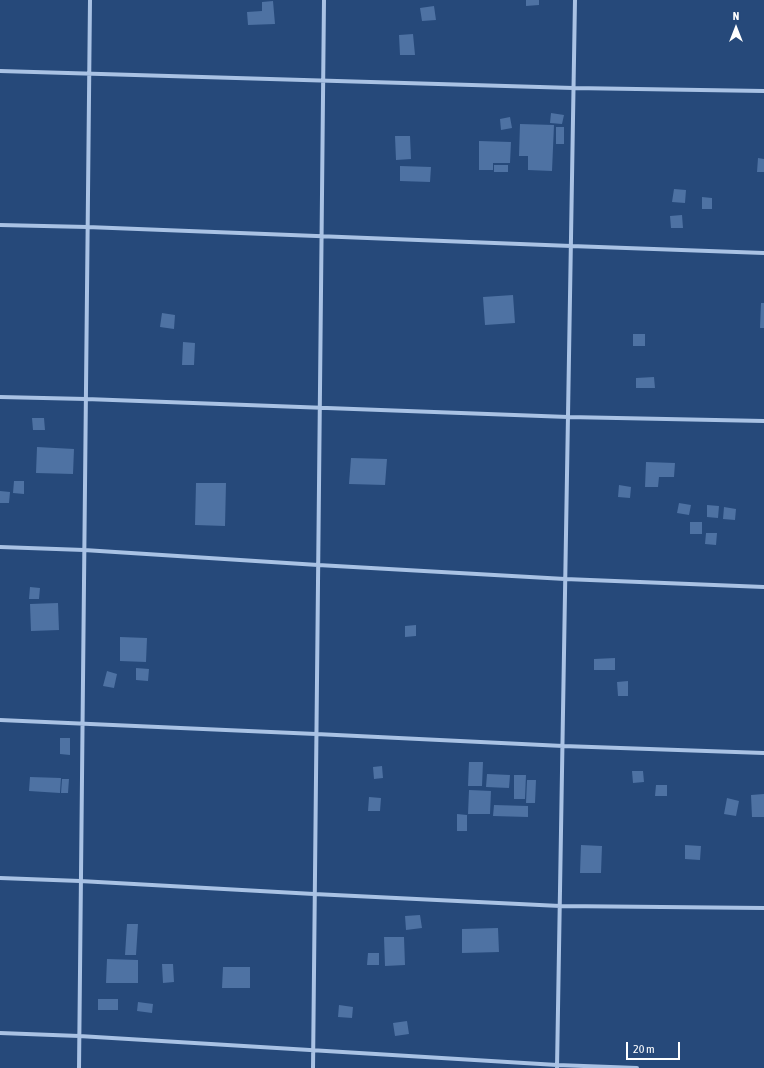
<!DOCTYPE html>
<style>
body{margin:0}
#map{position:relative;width:764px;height:1068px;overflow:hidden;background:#26497a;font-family:"Asap Condensed",sans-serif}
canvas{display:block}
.north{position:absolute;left:716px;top:8px;width:40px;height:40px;-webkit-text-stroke:3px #26497a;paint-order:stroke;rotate:0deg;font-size:11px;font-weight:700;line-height:16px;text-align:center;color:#fff}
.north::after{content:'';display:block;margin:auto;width:14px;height:18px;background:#fff;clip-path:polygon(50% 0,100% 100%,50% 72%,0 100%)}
.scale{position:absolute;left:626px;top:1042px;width:54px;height:18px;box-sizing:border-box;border:2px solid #fff;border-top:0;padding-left:5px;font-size:12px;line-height:14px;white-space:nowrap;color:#fff;-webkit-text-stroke:3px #26497a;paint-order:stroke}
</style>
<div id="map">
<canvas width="764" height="1068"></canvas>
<div class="north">N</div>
<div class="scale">20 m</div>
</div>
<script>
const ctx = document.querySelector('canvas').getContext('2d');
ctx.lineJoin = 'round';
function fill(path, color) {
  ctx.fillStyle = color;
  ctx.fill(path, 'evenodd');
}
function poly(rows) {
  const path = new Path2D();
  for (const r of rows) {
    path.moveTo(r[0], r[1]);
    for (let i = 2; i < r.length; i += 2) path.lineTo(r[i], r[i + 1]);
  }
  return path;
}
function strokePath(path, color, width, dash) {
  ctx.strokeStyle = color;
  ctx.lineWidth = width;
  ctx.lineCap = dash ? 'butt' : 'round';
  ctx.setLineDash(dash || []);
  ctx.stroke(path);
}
fill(poly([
 [526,0,539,0,539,5,526,6],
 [273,1,275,24,248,25,247,12,262,11,262,2],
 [434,6,436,20,422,21,420,8],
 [413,34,415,55,400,55,399,35],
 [551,113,564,115,562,124,550,123],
 [510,117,512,128,501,130,500,119],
 [520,124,554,125,552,171,528,170,528,156,519,156],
 [556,127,564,127,564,144,556,144],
 [395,136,410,136,411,159,396,160],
 [479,141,511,142,510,163,493,163,493,170,479,170],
 [758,158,764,159,764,172,757,172],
 [494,165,508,165,508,172,494,172],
 [400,166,431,167,430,182,400,181],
 [674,189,686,190,685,203,672,202],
 [702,197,712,198,712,209,702,209],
 [682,215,683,228,671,228,670,216],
 [513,295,515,323,485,325,483,297],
 [761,303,764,303,764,328,760,328],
 [162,313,175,315,174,329,160,327],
 [633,334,645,334,645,346,633,346],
 [183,342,195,343,194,365,182,365],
 [654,377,655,388,636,388,636,378],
 [32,418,44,418,45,430,33,430],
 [37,447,74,449,73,474,36,473],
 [351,458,387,459,385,485,349,484],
 [646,462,675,463,674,477,659,477,658,487,645,487],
 [14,481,24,481,24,494,13,493],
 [196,483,226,483,225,526,195,525],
 [619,485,631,487,630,498,618,497],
 [0,491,10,492,9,503,0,503],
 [679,503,691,505,689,515,677,513],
 [707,505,719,506,718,518,707,517],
 [724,507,736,509,735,520,723,519],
 [690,522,702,522,702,534,690,534],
 [706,533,717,533,716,545,705,544],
 [30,587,40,588,39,599,29,599],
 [58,603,59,630,31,631,30,604],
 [416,625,416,636,405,637,405,626],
 [120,637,147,638,146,662,120,661],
 [615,658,615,670,594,670,594,659],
 [136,668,149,669,148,681,136,680],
 [107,671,117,674,114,688,103,686],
 [628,681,628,696,618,696,617,682],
 [60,738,70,738,70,755,60,754],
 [469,762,483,762,482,786,468,786],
 [382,766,383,778,374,779,373,767],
 [632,771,643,771,644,782,633,783],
 [487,774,510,775,509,788,486,787],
 [514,775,526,775,525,799,514,799],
 [30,777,61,778,60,793,29,791],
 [62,779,69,779,68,793,61,793],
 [527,780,536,780,535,803,526,803],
 [656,785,667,785,667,796,655,796],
 [469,790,491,791,490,814,468,814],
 [764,794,764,817,752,817,751,795],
 [369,797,381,798,380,811,368,811],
 [727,798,739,801,736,816,724,814],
 [494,805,528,806,528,817,493,816],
 [457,814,467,815,467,831,457,831],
 [581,845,602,846,601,873,580,873],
 [685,845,701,846,700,860,685,859],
 [420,915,422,928,406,930,405,916],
 [127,924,138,924,136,955,125,955],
 [498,928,499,952,462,953,462,929],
 [384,937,404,937,405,965,385,966],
 [368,953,379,953,379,965,367,965],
 [107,959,138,960,138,983,106,983],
 [162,964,173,964,174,982,163,983],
 [223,967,250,967,250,988,222,988],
 [98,999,118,999,118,1010,98,1010],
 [138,1002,153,1004,152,1013,137,1011],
 [339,1005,353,1007,352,1018,338,1017],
 [407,1021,409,1034,395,1036,393,1023]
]), '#4e72a3');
strokePath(poly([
 [0,71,573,88,764,91],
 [0,225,87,227,571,246,764,253],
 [0,397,86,399,568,417,764,421],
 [0,547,84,550,318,565,565,579,764,587],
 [0,720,316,734,563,746,764,753],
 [0,878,80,881,314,894,560,906,764,908],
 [0,1033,79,1036,557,1065,637,1068],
 [79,1068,90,0],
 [313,1068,324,0],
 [557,1068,575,0]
]), '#a9c2e4', 4);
</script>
